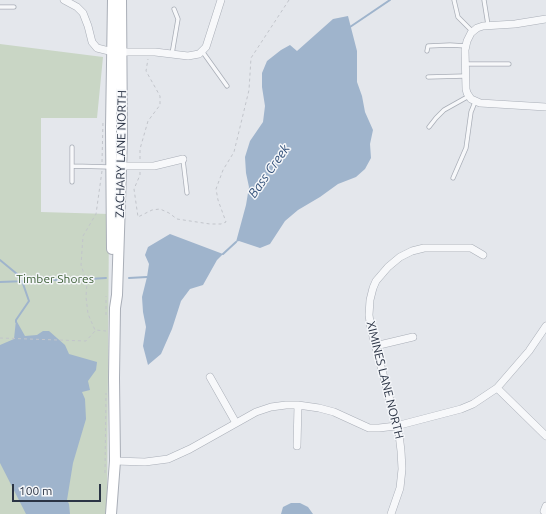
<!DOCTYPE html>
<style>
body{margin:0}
#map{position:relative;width:546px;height:514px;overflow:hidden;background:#e4e7ec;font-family:Ubuntu,sans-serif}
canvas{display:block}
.scale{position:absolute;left:12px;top:484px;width:89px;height:18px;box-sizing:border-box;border:2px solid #2b3445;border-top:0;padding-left:5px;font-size:12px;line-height:14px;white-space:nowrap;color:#2b3445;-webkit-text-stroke:3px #f4f6f9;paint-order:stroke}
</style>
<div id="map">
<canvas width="546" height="514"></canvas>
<div class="scale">100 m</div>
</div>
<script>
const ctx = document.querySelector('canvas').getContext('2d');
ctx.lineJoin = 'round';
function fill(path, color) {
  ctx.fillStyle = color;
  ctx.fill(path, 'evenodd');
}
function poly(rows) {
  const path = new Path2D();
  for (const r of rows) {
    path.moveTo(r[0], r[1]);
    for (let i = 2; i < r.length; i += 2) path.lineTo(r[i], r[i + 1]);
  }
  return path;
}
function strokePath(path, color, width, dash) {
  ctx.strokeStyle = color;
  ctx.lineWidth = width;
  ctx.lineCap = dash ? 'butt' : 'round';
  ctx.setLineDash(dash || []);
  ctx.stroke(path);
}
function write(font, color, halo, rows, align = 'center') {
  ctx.font = font + ' Ubuntu,sans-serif';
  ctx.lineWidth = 3;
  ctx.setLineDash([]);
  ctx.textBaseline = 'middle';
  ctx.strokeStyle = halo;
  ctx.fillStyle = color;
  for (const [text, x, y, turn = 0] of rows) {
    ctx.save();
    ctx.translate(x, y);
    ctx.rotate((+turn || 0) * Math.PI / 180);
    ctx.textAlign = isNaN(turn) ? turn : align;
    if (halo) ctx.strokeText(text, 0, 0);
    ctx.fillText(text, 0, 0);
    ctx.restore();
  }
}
fill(poly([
 [0,44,103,57,97,118,41,118,41,212,109,214,107,514,0,514]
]), '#c9d6c5');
fill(poly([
 [348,16,357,51,357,82,362,96,365,112,373,130,370,144,371,158,365,169,356,177,338,184,320,197,298,210,285,221,270,244,260,248,239,241,236,242,246,205,249,187,246,173,245,157,250,141,263,122,265,106,262,87,262,73,267,61,281,50,290,45,297,51,333,19],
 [170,234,223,254,217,260,203,285,190,289,181,301,172,329,161,354,148,365,143,346,146,327,143,312,142,297,147,277,149,264,145,255,148,247],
 [16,320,25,336,37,335,43,331,49,331,65,345,69,354,97,362,96,370,88,381,90,390,82,392,85,399,86,419,73,463,67,500,69,504,70,514,26,514,0,463,0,345,14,339],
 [291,503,300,503,308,507,313,514,281,514,283,507]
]), '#9fb4cc');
strokePath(poly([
 [350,27,390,0],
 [223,254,236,242],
 [0,260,17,274,20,281],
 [129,278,147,277],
 [89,279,106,278],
 [0,282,81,279],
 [16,322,16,320,29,301,22,281]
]), '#9fb4cc', 2);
const lane = poly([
 [454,0,458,17,473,32],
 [484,0,488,25],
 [0,7,14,7],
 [202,51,227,86],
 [427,51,428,46,450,45,466,46],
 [172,54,178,19,174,9],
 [465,64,509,64],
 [428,77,465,76],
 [429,127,436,118,444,110,469,96],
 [183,160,187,193],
 [73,166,110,167],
 [453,178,466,148,471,112,475,102],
 [72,182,72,147]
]);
const street = poly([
 [64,0,77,7,83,13,88,26,92,42,97,48,113,52,155,52,188,56,199,54,206,47,221,0],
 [546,19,515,24,483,26,477,28,471,33,467,41,465,50,466,89,467,93,471,99,480,103,546,107],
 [121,166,154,166,183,159],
 [375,346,413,337],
 [210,377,236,423],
 [497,388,546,436],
 [297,446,298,405],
 [115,461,145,462,168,459,190,449,256,412,271,407,286,405,298,405,319,408,334,412,369,428,379,428,396,426,461,409,473,404,497,388,529,351,546,326],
 [544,511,546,506],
 [391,514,400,488,402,469,401,451,399,434,371,329,369,315,370,300,373,288,376,281,388,267,400,257,412,251,424,248,471,248,483,255]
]);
const secondary = poly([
 [112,249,111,128,113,0],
 [111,514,115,461,114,378,115,308,117,295,122,138,121,0]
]);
strokePath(lane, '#a9aeb7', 5);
strokePath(street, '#a9aeb7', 8);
strokePath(secondary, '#a9aeb7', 12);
strokePath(poly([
 [140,159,140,149,148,121,160,105,160,96,146,71,148,59],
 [102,162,103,121],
 [102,171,96,214,83,236,81,265,87,283,86,297,88,314,95,330,106,331],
 [140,172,140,175,134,189,138,217,152,210,160,209,169,213,177,219,210,224,221,224,226,222,218,200,216,189,223,170,234,152,249,90,251,58,289,0],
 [106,315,106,296],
 [0,338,86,341,95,331],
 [105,473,106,393]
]), '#c2c5cb', 1, [3, 3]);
strokePath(lane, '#f7f8fa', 3.5);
strokePath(street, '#f7f8fa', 7);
strokePath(secondary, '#fff', 10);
write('12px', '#2b3445', '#f4f6f9', [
 ["ZACHARY LANE NORTH",121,154,-89],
 ["XIMINES LANE NORTH",385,380,76]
]);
write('12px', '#3f6138', '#f4f6f9', [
 ["Timber Shores",55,279]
]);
write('italic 13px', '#34527a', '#f4f6f9', [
 ["Bass Creek",269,171,-55]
]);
</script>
